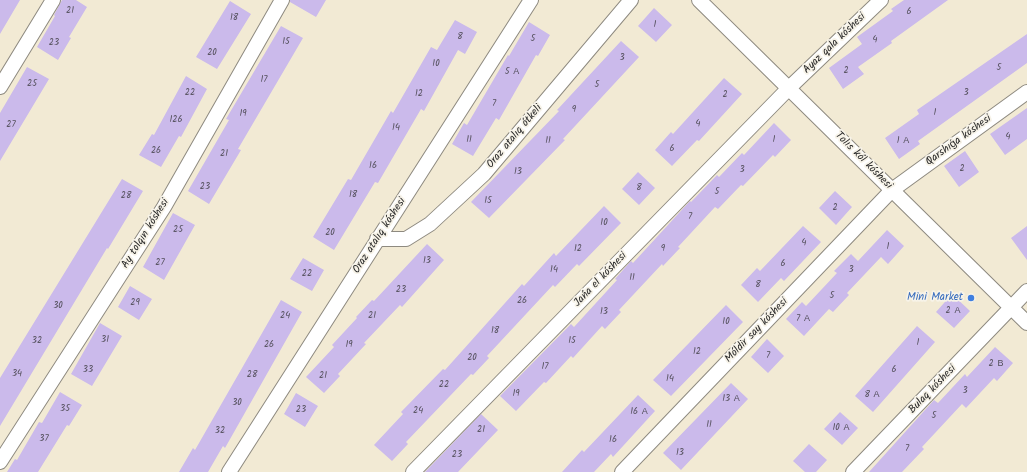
<!DOCTYPE html>
<meta charset="utf-8">
<style>
body{margin:0}
canvas{display:block;background:#f2ead4}
</style>
<canvas width="1027" height="472"></canvas>
<script>
const ctx = document.querySelector('canvas').getContext('2d');
ctx.lineJoin = 'round';
function fill(path, color) {
  ctx.fillStyle = color;
  ctx.fill(path, 'evenodd');
}
function poly(rows) {
  const path = new Path2D();
  for (const r of rows) {
    path.moveTo(r[0], r[1]);
    for (let i = 2; i < r.length; i += 2) path.lineTo(r[i], r[i + 1]);
  }
  return path;
}
function strokePath(path, color, width, dash) {
  ctx.strokeStyle = color;
  ctx.lineWidth = width;
  ctx.lineCap = dash ? 'butt' : 'round';
  ctx.setLineDash(dash || []);
  ctx.stroke(path);
}
function write(font, color, halo, rows, align = 'center') {
  ctx.font = font + ' Kalam,sans-serif';
  ctx.lineWidth = 3.5;
  ctx.setLineDash([]);
  ctx.textBaseline = 'middle';
  ctx.strokeStyle = halo;
  ctx.fillStyle = color;
  for (const [text, x, y, turn = 0] of rows) {
    ctx.save();
    ctx.translate(x, y);
    ctx.rotate((+turn || 0) * Math.PI / 180);
    ctx.textAlign = isNaN(turn) ? turn : align;
    if (halo) ctx.strokeText(text, 0, 0);
    ctx.fillText(text, 0, 0);
    ctx.restore();
  }
}
fill(poly([
 [0,0,20,0,0,34],
 [62,0,76,0,87,7,69,37,71,38,58,60,37,47,55,16,54,15],
 [290,0,326,0,316,17,290,2],
 [904,0,948,0,891,41,892,43,858,67,864,74,843,89,829,68,862,44,857,37,893,11,891,9],
 [230,1,251,14,217,69,196,57],
 [654,8,672,25,656,42,638,26],
 [455,20,477,32,465,54,458,50,424,111,421,109,378,183,375,182,334,250,313,237,348,179,351,180,391,111,393,113,431,47,437,50],
 [529,22,550,35,538,56,536,55,499,120,496,118,473,156,452,144,464,123,467,125,508,55,509,56],
 [281,26,303,38,238,149,241,150,209,204,188,191,229,120,226,119],
 [1027,34,1027,63,918,141,920,144,899,159,885,138,919,114,917,110],
 [621,41,639,57,563,139,565,140,489,218,471,202,559,111,557,110],
 [27,67,49,79,0,161,0,113],
 [186,76,207,89,181,137,179,136,161,167,139,155,152,134,154,135],
 [724,78,742,94,699,141,697,140,672,166,655,150,671,132,673,134],
 [1027,108,1027,139,1005,155,990,134],
 [774,123,791,140,775,157,773,155,743,186,741,185,718,209,715,207,678,247,680,248,663,266,662,264,619,310,621,312,605,329,602,326,573,358,571,356,546,383,544,382,516,411,500,396,571,324,574,327,617,280,615,279,631,261,633,263,690,201,691,202,717,175,719,177,742,153,744,155],
 [965,151,979,172,959,187,944,166],
 [638,172,655,188,639,205,622,189],
 [122,179,143,191,108,249,107,248,0,426,0,378],
 [835,191,852,207,836,225,819,208],
 [604,206,621,223,579,266,577,264,555,287,553,285,487,356,489,358,473,375,471,374,406,442,408,444,392,461,374,445,403,414,401,412,443,369,445,370,522,284,524,286,554,253,556,256],
 [173,213,195,225,164,280,143,267],
 [803,226,821,242,784,281,781,278,758,302,741,285,757,268,760,271],
 [1027,226,1027,260,1011,238],
 [887,230,904,246,888,264,881,257,847,293,849,295,833,312,829,309,804,336,786,319,802,302,806,306,837,273,834,271,851,254,858,261],
 [427,244,444,260,402,307,400,305,364,343,366,344,338,374,340,376,324,393,306,377,334,347,332,345,357,318,356,317,372,300,374,301],
 [303,258,324,270,312,291,290,279],
 [130,286,152,299,139,320,118,307],
 [952,294,970,311,954,328,936,312],
 [281,300,302,312,225,448,223,446,208,472,179,472,193,448,195,450],
 [726,305,743,322,671,396,653,380],
 [100,323,122,336,92,386,71,374],
 [917,326,935,342,873,412,855,396],
 [767,339,784,356,768,373,751,357],
 [995,347,1013,363,997,381,994,378,966,408,962,404,922,447,924,449,902,472,869,472,934,400,938,403,965,374,967,377],
 [731,383,748,399,681,470,663,453],
 [60,392,82,405,69,426,67,425,38,472,7,472,15,459,17,460,39,422,42,423],
 [296,393,318,406,305,427,284,414],
 [638,395,655,411,613,457,611,454,594,472,562,472,582,450,584,452],
 [840,412,858,428,842,445,824,429],
 [481,414,498,430,458,472,425,472],
 [809,444,827,460,816,472,805,472,793,461]
]), '#cbbaeb');
const minor = poly([
 [699,0,1027,323],
 [0,87,53,0],
 [377,239,406,239,430,224,484,174,631,0],
 [0,462,164,207,282,0],
 [229,472,531,0],
 [413,472,789,88,881,0],
 [622,472,892,190,1027,92],
 [853,472,1027,291]
]);
strokePath(minor, '#8e8a80', 16);
strokePath(minor, '#fff', 14);
for (const [x, y, r, color] of [
 [971,298,4,"#3f7fe0"]
]) {
  const dot = new Path2D();
  dot.arc(x, y, r, 0, 2 * Math.PI);
  ctx.fillStyle = color;
  ctx.fill(dot);
  strokePath(dot, '#f7f3e8', 1.5);
}
write('9px', '#534f5b', null, [
 ["21",70,11],
 ["6",909,12],
 ["18",234,18],
 ["1",655,25],
 ["8",460,37],
 ["5",533,39],
 ["4",875,40],
 ["15",286,42],
 ["23",54,43],
 ["20",212,53],
 ["3",622,58],
 ["10",436,64],
 ["5",999,68],
 ["2",846,71],
 ["5 А",512,72],
 ["17",264,80],
 ["25",32,84],
 ["5",597,85],
 ["22",190,93],
 ["3",966,93],
 ["12",419,94],
 ["2",725,95],
 ["7",494,104],
 ["9",574,110],
 ["1",935,113],
 ["19",243,114],
 ["126",176,120],
 ["4",698,124],
 ["27",11,125],
 ["14",396,128],
 ["4",1008,137],
 ["11",469,140],
 ["1",774,140],
 ["11",548,141],
 ["1 А",903,141],
 ["6",672,149],
 ["26",156,151],
 ["21",224,154],
 ["16",373,166],
 ["2",962,169],
 ["3",742,170],
 ["13",518,172],
 ["23",205,187],
 ["8",639,188],
 ["5",717,192],
 ["18",353,195],
 ["28",126,196],
 ["15",488,201],
 ["2",835,208],
 ["7",690,217],
 ["10",604,223],
 ["25",178,230],
 ["20",330,233],
 ["4",804,243],
 ["1",888,247],
 ["12",578,249],
 ["9",663,249],
 ["13",427,261],
 ["27",160,263],
 ["6",783,264],
 ["14",554,270],
 ["3",851,270],
 ["22",307,274],
 ["11",632,278],
 ["8",758,285],
 ["23",401,290],
 ["5",832,296],
 ["26",522,301],
 ["29",135,303],
 ["30",58,306],
 ["2 А",953,311],
 ["13",604,312],
 ["24",285,316],
 ["21",372,316],
 ["7 А",803,319],
 ["10",726,322],
 ["18",495,331],
 ["31",105,340],
 ["32",37,341],
 ["15",572,341],
 ["1",918,343],
 ["26",269,345],
 ["19",349,345],
 ["12",697,352],
 ["7",768,356],
 ["20",472,358],
 ["2 В",996,364],
 ["17",545,367],
 ["33",88,370],
 ["6",894,370],
 ["34",17,374],
 ["28",252,375],
 ["21",323,376],
 ["14",670,379],
 ["22",444,385],
 ["3",965,391],
 ["19",516,394],
 ["8 А",872,395],
 ["13 А",731,399],
 ["30",237,403],
 ["35",65,409],
 ["23",301,410],
 ["24",418,411],
 ["16 А",639,412],
 ["5",934,416],
 ["11",709,425],
 ["10 А",841,428],
 ["21",481,430],
 ["32",220,431],
 ["37",44,439],
 ["16",613,440],
 ["7",907,449],
 ["13",680,453],
 ["23",457,455]
]);
write('11px', '#2b2b2b', '#f7f3e8', [
 ["Ayaz qala kóshesi",835,44,-44],
 ["Oraz atalıq ótkeli",515,137,-50],
 ["Qarshıǵa kóshesi",959,141,-36],
 ["Tolıs kól kóshesi",863,161,45],
 ["Ay tolqın kóshesi",146,234,-58],
 ["Oraz atalıq kóshesi",380,236,-57],
 ["Jańa el kóshesi",601,280,-46],
 ["Móldir say kóshesi",757,331,-46],
 ["Bulaq kóshesi",933,390,-46]
]);
write('11px', '#366cbe', '#f7f3e8', [
 ["Mini Market",963,298]
], 'right');
</script>
